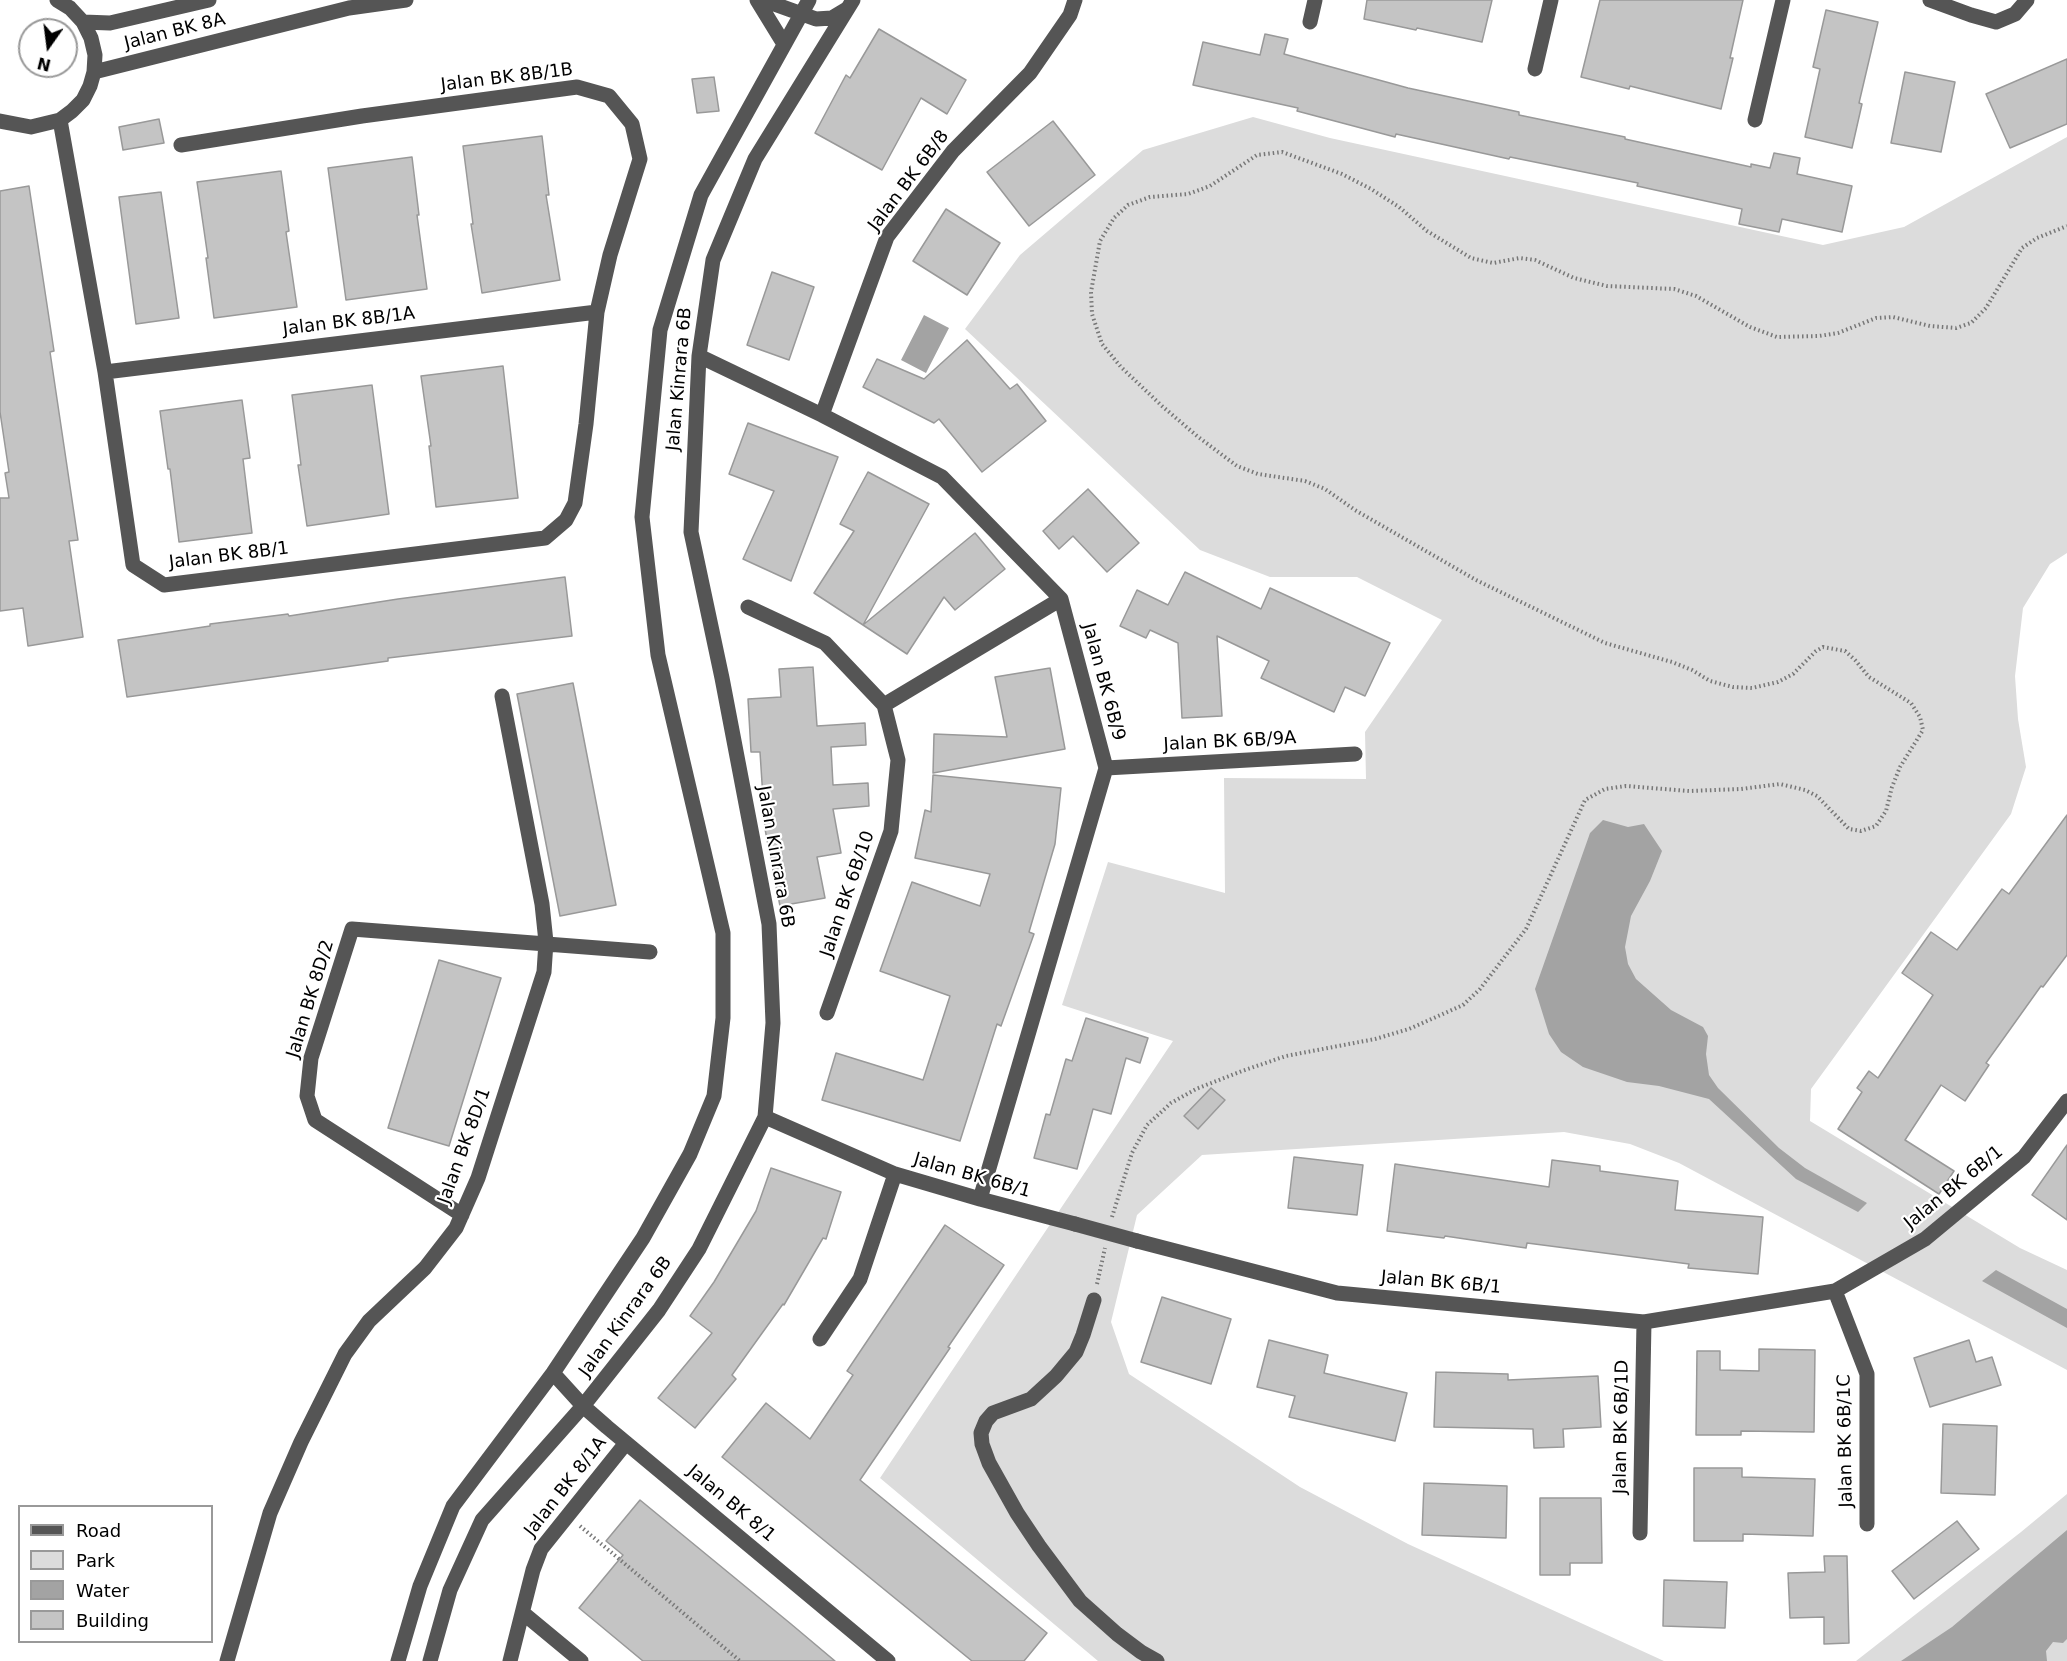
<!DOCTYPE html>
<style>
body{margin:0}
#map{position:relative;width:2067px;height:1661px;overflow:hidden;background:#fff;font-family:"DejaVu Sans",sans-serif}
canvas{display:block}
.legend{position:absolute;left:18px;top:1505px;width:195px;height:138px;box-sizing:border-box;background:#fff;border:2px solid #999;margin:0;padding:8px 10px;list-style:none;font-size:18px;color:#000}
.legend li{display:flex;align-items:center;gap:12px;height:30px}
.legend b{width:30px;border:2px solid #999}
.north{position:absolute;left:18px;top:18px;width:60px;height:60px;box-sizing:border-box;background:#fff;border:2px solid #999;border-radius:50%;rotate:194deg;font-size:16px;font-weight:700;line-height:24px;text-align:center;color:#000}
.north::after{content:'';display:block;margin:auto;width:21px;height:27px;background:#000;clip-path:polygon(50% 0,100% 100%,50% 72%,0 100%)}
</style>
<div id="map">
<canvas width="2067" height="1661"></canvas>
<ul class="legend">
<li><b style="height:8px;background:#555"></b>Road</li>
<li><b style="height:16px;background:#dcdcdc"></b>Park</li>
<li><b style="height:16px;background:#a3a3a3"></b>Water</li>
<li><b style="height:16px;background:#c4c4c4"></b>Building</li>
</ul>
<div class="north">N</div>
</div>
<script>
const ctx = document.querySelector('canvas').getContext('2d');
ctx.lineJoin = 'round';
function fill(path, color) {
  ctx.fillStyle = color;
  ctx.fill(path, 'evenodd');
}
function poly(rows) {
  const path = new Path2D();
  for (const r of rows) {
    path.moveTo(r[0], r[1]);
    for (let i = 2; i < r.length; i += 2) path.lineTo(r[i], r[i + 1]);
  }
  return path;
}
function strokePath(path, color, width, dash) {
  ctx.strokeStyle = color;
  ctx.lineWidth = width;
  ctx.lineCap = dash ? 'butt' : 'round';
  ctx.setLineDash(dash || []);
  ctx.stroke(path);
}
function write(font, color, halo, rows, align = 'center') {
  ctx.font = font + ' "DejaVu Sans",sans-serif';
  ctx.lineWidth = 4.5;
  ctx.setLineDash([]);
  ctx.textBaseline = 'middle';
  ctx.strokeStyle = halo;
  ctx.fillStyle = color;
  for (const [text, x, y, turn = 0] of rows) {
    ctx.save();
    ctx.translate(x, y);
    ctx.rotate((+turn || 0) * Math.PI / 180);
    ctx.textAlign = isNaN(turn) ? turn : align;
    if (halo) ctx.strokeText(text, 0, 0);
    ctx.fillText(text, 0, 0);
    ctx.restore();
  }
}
fill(poly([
 [1253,117,1330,138,1823,245,1904,227,2067,137,2067,553,2050,564,2023,608,2015,676,2018,719,2026,767,2011,814,1811,1089,1810,1121,2020,1248,2067,1270,2067,1370,1679,1163,1630,1144,1564,1132,1202,1155,1137,1215,1111,1322,1129,1374,1300,1487,1408,1544,1664,1661,1098,1661,880,1478,1173,1041,1062,1005,1108,862,1225,893,1224,778,1366,779,1365,732,1442,620,1357,577,1270,577,1200,550,965,329,1020,255,1143,150],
 [2067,1494,2067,1661,1856,1661,2021,1532]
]), '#dcdcdc');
fill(poly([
 [924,315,949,328,926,373,901,360],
 [1603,820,1628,827,1644,824,1662,851,1650,881,1631,916,1625,947,1628,964,1636,979,1671,1010,1703,1027,1708,1036,1706,1054,1709,1075,1718,1088,1779,1148,1805,1168,1867,1203,1858,1212,1796,1179,1709,1099,1659,1086,1627,1082,1583,1067,1561,1052,1549,1034,1535,989,1590,833],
 [1996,1270,2067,1309,2067,1328,1982,1281],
 [2067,1530,2067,1639,2063,1643,2053,1642,2046,1651,2047,1661,1901,1661,1952,1627]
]), '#a3a3a3');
const building = poly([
 [1367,0,1492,0,1482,42,1417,28,1416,30,1364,19,1367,0],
 [1600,0,1743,0,1730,58,1733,58,1721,109,1630,86,1629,89,1581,77,1600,0],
 [1826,10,1878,22,1859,103,1862,104,1852,148,1805,137,1820,69,1813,67,1826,10],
 [879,29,966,80,947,114,921,98,882,170,815,133,846,75,850,78,879,29],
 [1265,34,1288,39,1284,54,1408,88,1519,112,1519,115,1625,137,1625,139,1751,167,1751,164,1770,168,1774,153,1800,158,1797,174,1852,186,1842,232,1782,219,1779,232,1739,224,1742,209,1637,186,1638,183,1510,157,1509,159,1396,134,1395,137,1297,111,1298,108,1193,85,1203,42,1260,55,1265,34],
 [2067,59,2067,124,2010,148,1986,94,2067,59],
 [1905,72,1955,82,1941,152,1891,143,1905,72],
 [714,77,719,111,697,113,692,79,714,77],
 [159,119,164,143,123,150,119,127,159,119],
 [1053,121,1095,175,1029,226,987,172,1053,121],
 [542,136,549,195,546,195,560,280,482,293,471,224,473,224,463,146,542,136],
 [412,157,419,215,417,215,427,289,346,300,328,168,412,157],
 [281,171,289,231,286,232,297,307,214,318,206,258,208,258,197,182,281,171],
 [29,186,54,351,50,352,78,540,69,541,83,637,28,646,23,608,0,611,0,498,9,498,5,473,9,472,0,412,0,191,29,186],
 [161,192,179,318,136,324,119,197,161,192],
 [946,209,1000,243,967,295,913,261,946,209],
 [772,272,814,287,789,360,747,345,772,272],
 [967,340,1010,389,1017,384,1046,421,982,472,939,419,934,423,863,387,877,359,924,379,967,340],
 [503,366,518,498,436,507,429,446,431,446,421,376,503,366],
 [372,385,389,514,307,526,298,465,301,465,292,395,372,385],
 [242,400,250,458,243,459,252,533,179,542,170,469,168,469,160,411,242,400],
 [748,423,838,457,791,581,743,559,774,491,729,474,748,423],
 [868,472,929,504,863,625,814,593,854,531,840,524,868,472],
 [1088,489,1139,543,1107,572,1073,536,1059,549,1043,531,1088,489],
 [975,533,1005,569,955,610,944,597,907,654,863,625,975,533],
 [1185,572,1261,609,1270,588,1390,643,1365,696,1345,687,1334,712,1261,678,1269,661,1217,636,1222,716,1182,718,1178,643,1150,630,1146,638,1120,626,1137,590,1168,605,1185,572],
 [565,577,572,636,388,658,388,661,127,697,118,640,210,626,210,624,288,614,289,616,398,599,565,577],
 [813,667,817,726,865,723,866,745,831,747,833,785,868,783,869,806,833,809,841,853,817,857,825,898,780,906,765,829,760,752,751,752,748,699,781,697,779,669,813,667],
 [1050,668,1065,749,933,773,934,734,1007,737,995,677,1050,668],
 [573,683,616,905,560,916,517,694,573,683],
 [933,775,1061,788,1055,844,1029,932,1034,934,1001,1026,997,1024,960,1141,822,1100,836,1053,923,1080,950,996,880,971,912,882,980,906,990,874,915,858,925,810,931,812,933,775],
 [2067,815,2067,955,2043,987,2041,986,1986,1063,1989,1065,1965,1101,1941,1085,1905,1140,1954,1171,1939,1194,1838,1129,1862,1092,1857,1088,1869,1071,1878,1078,1933,995,1902,973,1931,932,1957,950,2002,889,2009,894,2067,815],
 [439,960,501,978,449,1146,388,1128,439,960],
 [1086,1018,1148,1038,1140,1063,1126,1058,1111,1114,1093,1109,1077,1169,1034,1158,1046,1114,1050,1115,1066,1059,1072,1061,1086,1018],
 [1211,1088,1225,1100,1198,1129,1184,1116,1211,1088],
 [2067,1145,2067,1220,2032,1195,2067,1145],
 [1294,1157,1363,1165,1357,1215,1288,1208,1294,1157],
 [1552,1160,1600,1166,1600,1171,1678,1181,1675,1210,1763,1217,1758,1274,1688,1268,1689,1264,1527,1243,1526,1248,1445,1236,1444,1238,1387,1231,1395,1164,1549,1187,1552,1160],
 [771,1168,841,1192,826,1239,823,1238,784,1305,783,1304,732,1375,736,1379,695,1428,658,1398,712,1333,690,1316,714,1282,756,1211,771,1168],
 [945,1225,1004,1265,948,1347,950,1348,860,1480,1047,1633,1024,1661,972,1661,722,1457,766,1403,810,1439,853,1375,847,1371,945,1225],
 [1162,1297,1231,1319,1211,1384,1141,1362,1162,1297],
 [1269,1340,1328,1355,1324,1373,1407,1393,1395,1441,1289,1417,1295,1396,1257,1387,1269,1340],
 [1969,1340,1976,1362,1992,1357,2001,1385,1930,1407,1914,1358,1969,1340],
 [1759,1349,1815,1350,1814,1432,1741,1431,1741,1435,1696,1435,1697,1351,1720,1351,1720,1370,1759,1371,1759,1349],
 [1436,1372,1508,1374,1508,1380,1598,1376,1601,1427,1563,1429,1564,1447,1534,1448,1533,1429,1434,1427,1436,1372],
 [1943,1424,1997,1426,1995,1495,1941,1493,1943,1424],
 [1694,1468,1742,1468,1742,1477,1815,1479,1813,1536,1743,1534,1743,1541,1694,1541,1694,1468],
 [1424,1483,1507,1486,1506,1538,1422,1535,1424,1483],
 [1540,1498,1601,1498,1602,1563,1570,1563,1570,1575,1540,1575,1540,1498],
 [640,1500,791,1624,835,1661,643,1661,596,1622,579,1608,623,1555,606,1541,640,1500],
 [1957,1521,1979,1549,1914,1599,1892,1571,1957,1521],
 [1824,1556,1847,1556,1849,1643,1824,1644,1824,1617,1790,1618,1788,1573,1825,1572,1824,1556],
 [1664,1580,1727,1582,1725,1628,1663,1626,1664,1580]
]);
fill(building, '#c4c4c4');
strokePath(building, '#999', 1.5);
strokePath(poly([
 [1112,1217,1132,1153,1147,1125,1171,1103,1196,1089,1242,1071,1286,1056,1375,1039,1409,1029,1463,1005,1480,989,1526,929,1585,800,1605,789,1626,786,1689,791,1741,789,1780,784,1805,790,1817,796,1849,829,1861,831,1876,826,1886,811,1892,787,1900,767,1923,730,1920,717,1911,703,1869,677,1855,660,1845,651,1823,647,1816,651,1793,674,1778,682,1752,688,1733,687,1710,681,1692,670,1672,662,1605,643,1476,580,1355,510,1325,489,1305,481,1258,474,1237,466,1197,436,1162,406,1121,367,1102,344,1092,314,1091,292,1100,241,1114,218,1128,205,1150,197,1188,194,1210,186,1257,155,1282,152,1342,174,1371,189,1399,207,1427,231,1471,258,1493,263,1520,258,1535,260,1574,278,1607,286,1674,289,1696,296,1750,327,1777,337,1819,336,1838,333,1876,318,1893,317,1930,326,1956,328,1971,323,1986,308,2022,248,2037,238,2067,226],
 [1097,1284,1105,1248],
 [580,1526,740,1661]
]), '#777', 4, [1.5, 3]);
strokePath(poly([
 [757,0,784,44],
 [763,0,816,19,832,18,847,9],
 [1930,0,1971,15,1996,22,2015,14,2027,0],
 [83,22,110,23,209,0],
 [1310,22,1315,0],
 [1535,69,1551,0],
 [94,72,349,8,406,0],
 [60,120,105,372,133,565,164,585,545,538,566,520,575,503,586,424,597,312,610,255,640,159,632,124,609,96,577,87,362,116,181,145],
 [1755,120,1783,0],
 [0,121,31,127,60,120,72,111,83,100,90,86,94,72,95,55,91,38,83,22,70,8,57,0],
 [699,356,822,415,942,477,1061,599,1106,768,980,1199],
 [105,372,597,312],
 [822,415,887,237,953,151,1030,73,1070,15,1075,0],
 [748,607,825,643,884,705,898,760,891,831,827,1013],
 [884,705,1061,599],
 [1106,768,1355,754],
 [765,1117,895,1174,980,1199,1075,1224],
 [462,1215,315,1120,307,1096,311,1058,352,929,650,952],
 [1137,1241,1337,1293,1644,1322,1835,1291,1925,1239,2024,1157,2067,1101],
 [1835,1291,1867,1374,1867,1524],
 [1094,1300,1083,1335,1076,1352,1056,1376,1031,1399,993,1413,986,1421,981,1433,982,1444,989,1463,1017,1513,1039,1546,1080,1601,1117,1634,1141,1652,1157,1661],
 [820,1339,860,1279,895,1174],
 [553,1373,583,1406,607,1427,888,1661],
 [1640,1533,1644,1322],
 [523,1613,581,1661],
 [227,1661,270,1513,301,1442,345,1354,369,1321,425,1268,456,1228,478,1178,544,972,546,942,542,904,502,696],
 [398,1661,420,1586,453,1506,553,1373,643,1238,690,1154,714,1096,723,1018,723,933,658,655,642,517,660,330,701,195,809,0],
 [430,1661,450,1590,482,1520,583,1406,659,1310,699,1249,765,1117,773,1023,769,924,722,678,691,532,699,356,713,260,755,159,853,0],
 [510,1661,533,1570,541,1549,626,1443]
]), '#555', 15);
strokePath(poly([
 [1075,1224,1137,1241]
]), '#555', 15);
write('18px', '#000', '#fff', [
 ["Jalan BK 8A",175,32,-14],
 ["Jalan BK 8B/1B",507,78,-7],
 ["Jalan BK 6B/8",909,181,-53],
 ["Jalan BK 8B/1A",349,322,-7],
 ["Jalan Kinrara 6B",680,379,-85],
 ["Jalan BK 8B/1",229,556,-7],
 ["Jalan BK 6B/9",1103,682,75],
 ["Jalan BK 6B/9A",1230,742,-3],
 ["Jalan Kinrara 6B",775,857,80],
 ["Jalan BK 6B/10",848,894,-71],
 ["Jalan BK 8D/2",311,999,-73],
 ["Jalan BK 8D/1",465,1146,-70],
 ["Jalan BK 6B/1",972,1176,16],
 ["Jalan BK 6B/1",1954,1188,-39],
 ["Jalan BK 6B/1",1441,1283,5],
 ["Jalan Kinrara 6B",626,1317,-54],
 ["Jalan BK 6B/1D",1622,1427,-89],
 ["Jalan BK 6B/1C",1846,1441,-91],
 ["Jalan BK 8/1A",566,1487,-52],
 ["Jalan BK 8/1",731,1504,40]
]);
</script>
